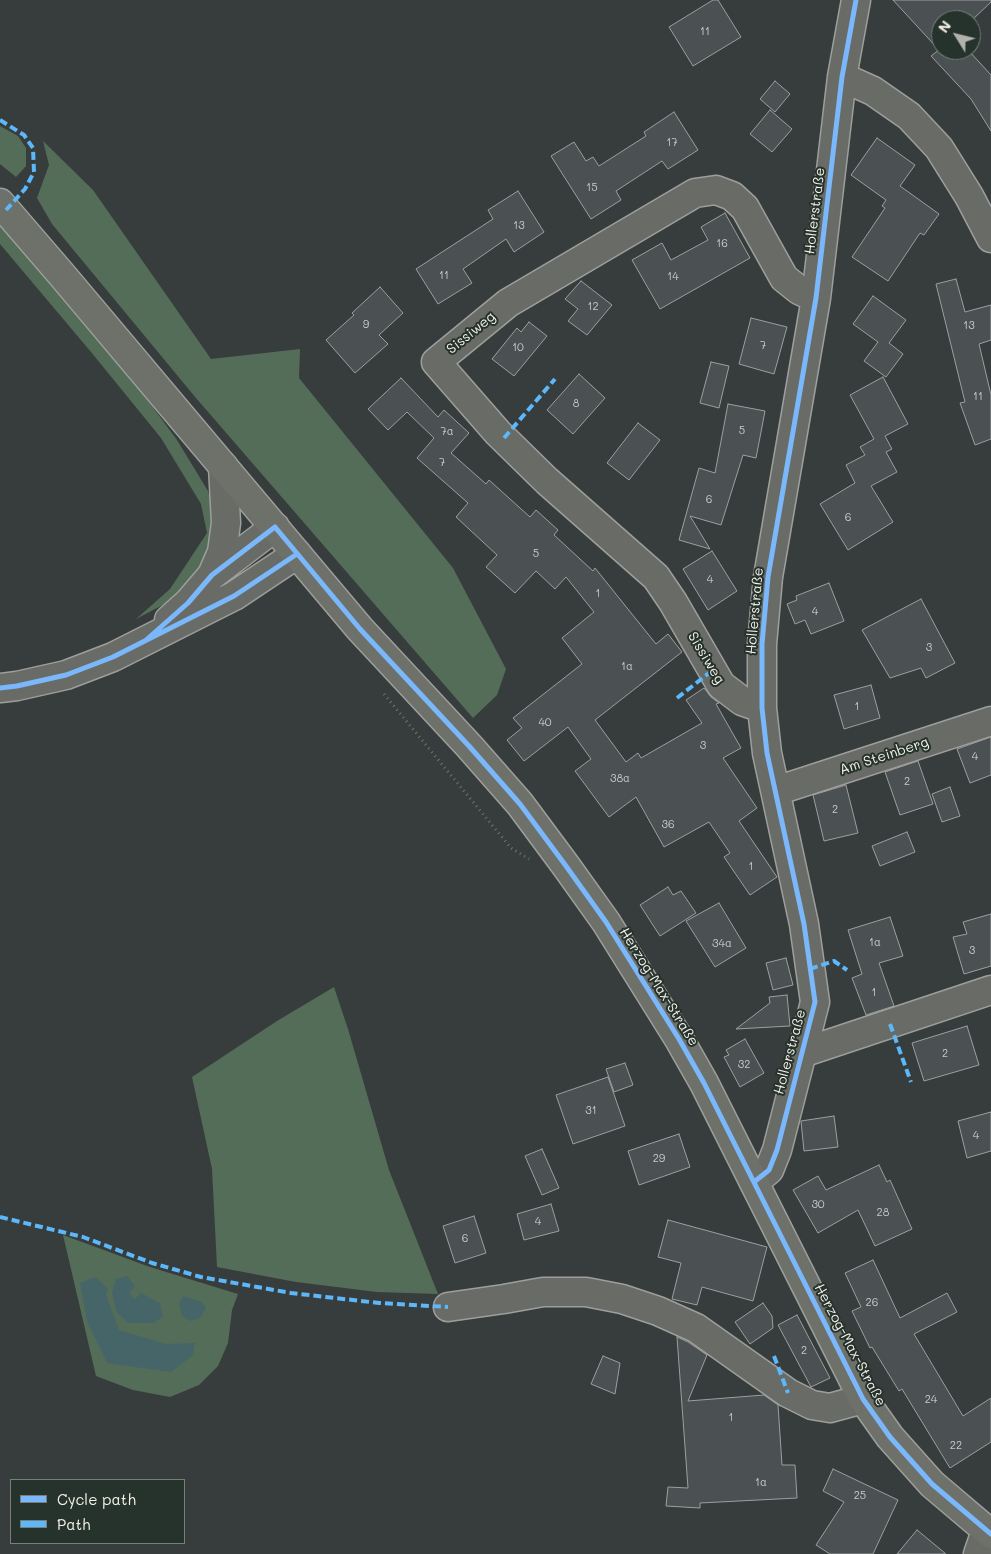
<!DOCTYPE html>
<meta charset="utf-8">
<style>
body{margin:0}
#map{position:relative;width:991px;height:1554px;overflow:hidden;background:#373d3d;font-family:Mali,sans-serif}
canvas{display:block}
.legend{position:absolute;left:10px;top:1479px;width:175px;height:65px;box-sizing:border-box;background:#26332d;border:1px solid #787f78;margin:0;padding:6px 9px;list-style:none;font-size:15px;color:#f4f1e8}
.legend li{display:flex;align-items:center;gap:10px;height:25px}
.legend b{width:25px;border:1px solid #787f78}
.north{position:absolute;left:931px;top:10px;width:50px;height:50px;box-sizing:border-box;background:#26332d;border:1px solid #787f78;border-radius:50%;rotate:306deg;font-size:14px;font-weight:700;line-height:20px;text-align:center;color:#f4f1e8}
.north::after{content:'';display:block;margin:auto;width:18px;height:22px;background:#b2b2ac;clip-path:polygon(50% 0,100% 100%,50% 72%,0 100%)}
</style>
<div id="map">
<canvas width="991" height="1554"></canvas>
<ul class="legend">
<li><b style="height:6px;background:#7ab7fb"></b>Cycle path</li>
<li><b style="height:6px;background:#5cb8fa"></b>Path</li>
</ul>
<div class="north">N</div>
</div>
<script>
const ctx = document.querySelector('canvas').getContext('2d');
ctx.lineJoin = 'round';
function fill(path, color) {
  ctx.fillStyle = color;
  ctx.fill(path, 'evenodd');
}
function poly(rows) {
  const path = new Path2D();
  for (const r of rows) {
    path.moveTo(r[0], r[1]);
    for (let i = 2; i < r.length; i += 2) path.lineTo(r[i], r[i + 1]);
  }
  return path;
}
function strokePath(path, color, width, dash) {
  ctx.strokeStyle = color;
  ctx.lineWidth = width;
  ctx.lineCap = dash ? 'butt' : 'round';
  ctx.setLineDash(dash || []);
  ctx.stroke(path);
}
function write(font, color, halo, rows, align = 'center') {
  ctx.font = font + ' Mali,sans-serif';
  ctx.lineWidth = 4;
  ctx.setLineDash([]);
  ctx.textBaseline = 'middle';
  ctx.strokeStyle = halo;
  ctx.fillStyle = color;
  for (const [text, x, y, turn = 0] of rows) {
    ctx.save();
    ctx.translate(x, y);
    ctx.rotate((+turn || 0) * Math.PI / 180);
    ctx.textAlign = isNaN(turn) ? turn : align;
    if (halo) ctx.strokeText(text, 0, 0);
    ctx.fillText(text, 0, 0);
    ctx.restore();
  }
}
fill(poly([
 [0,126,18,136,26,148,26,166,16,177,0,164],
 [43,141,93,190,211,359,300,349,299,378,453,568,506,669,497,695,473,718,196,398,52,224,37,198,49,165],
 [0,217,130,376,177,440,208,491,217,520,213,548,178,597,136,619,170,589,207,533,201,504,161,438,91,352,0,244],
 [334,987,348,1029,389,1170,438,1294,377,1292,296,1282,217,1267,212,1169,192,1077,277,1021],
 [63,1235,150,1267,238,1294,232,1310,228,1343,218,1366,199,1385,170,1397,133,1390,96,1376]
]), '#546d58');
fill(poly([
 [127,1276,135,1286,129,1294,135,1299,141,1293,160,1303,163,1317,153,1323,128,1323,116,1311,112,1293,116,1279],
 [96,1277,108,1289,106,1295,119,1330,166,1344,195,1343,193,1355,171,1372,107,1363,87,1321,80,1283],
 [183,1296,202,1302,206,1308,200,1318,190,1321,182,1316,179,1303]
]), '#466569');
const building = poly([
 [713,0,718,0,741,37,693,66,669,27,713,0],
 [893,0,991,0,991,2,971,21,941,20,941,50,968,50,991,75,991,131,971,99,931,56,939,50,893,0],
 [775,81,790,94,775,112,760,99,775,81],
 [770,110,792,129,772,152,750,134,770,110],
 [674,112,698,150,668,169,662,161,616,191,621,200,591,219,551,156,574,142,586,161,593,157,599,166,646,136,644,132,674,112],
 [877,138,915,165,900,186,939,214,924,235,920,233,888,281,852,257,885,208,882,206,886,200,851,175,877,138],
 [518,191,544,232,514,252,506,239,463,269,472,283,438,304,416,269,493,219,488,210,518,191],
 [725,213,750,258,660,309,632,260,662,243,671,260,708,240,701,227,725,213],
 [956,279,965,312,991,305,991,340,979,344,991,395,991,439,975,445,960,403,965,402,936,284,956,279],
 [581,281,612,305,587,335,568,321,578,309,565,299,581,281],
 [380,287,403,313,379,335,388,344,355,373,326,340,354,315,352,313,380,287],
 [873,296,906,320,889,343,903,354,886,377,864,361,878,342,853,324,873,296],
 [751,318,787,327,774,374,739,364,751,318],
 [529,322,547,336,514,376,492,359,517,328,521,332,529,322],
 [711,362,729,366,719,408,700,403,711,362],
 [579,374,605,398,573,434,547,410,579,374],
 [883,377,908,424,885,436,892,449,886,452,897,472,871,486,893,522,848,550,820,504,855,483,846,465,865,455,860,447,874,439,850,395,883,377],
 [401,378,438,417,444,410,469,433,451,453,486,484,489,480,530,517,536,510,558,530,554,535,593,571,595,568,656,644,668,634,682,652,595,720,626,762,638,753,641,758,702,723,686,700,704,688,711,697,719,703,716,704,741,748,723,758,757,808,739,821,777,877,750,895,724,857,730,853,709,822,664,847,636,797,609,817,575,771,591,759,568,727,524,761,507,740,522,728,513,718,582,664,562,638,594,612,566,577,555,589,536,571,515,593,486,567,497,555,456,517,468,503,417,458,434,438,407,412,388,430,368,409,401,378],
 [728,404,765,411,756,458,743,455,721,525,690,516,710,549,679,540,699,468,715,473,728,404],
 [638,423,660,440,629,480,607,463,638,423],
 [712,551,737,591,708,610,683,569,712,551],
 [829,583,844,621,811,634,805,620,795,624,787,604,797,600,796,596,829,583],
 [921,599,955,663,926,678,921,668,890,678,862,630,921,599],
 [871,685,880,718,844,729,834,695,871,685],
 [991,737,991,775,970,783,957,749,991,737],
 [918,761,933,804,900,815,885,772,918,761],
 [846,785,858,833,824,841,813,795,846,785],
 [950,787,960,816,942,822,932,794,950,787],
 [907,832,915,852,880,866,872,846,907,832],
 [668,887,673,895,681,891,696,913,660,936,640,905,668,887],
 [719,903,746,948,715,967,686,921,719,903],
 [991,914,991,966,964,974,953,937,967,934,963,922,991,914],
 [890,917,903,956,879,963,894,1006,866,1015,852,978,862,974,848,930,890,917],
 [786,958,793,985,773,990,766,963,786,958],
 [787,995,790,1026,736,1029,770,1003,769,997,787,995],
 [967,1026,979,1065,924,1081,912,1043,967,1026],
 [745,1039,764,1073,740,1087,724,1057,729,1055,726,1050,745,1039],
 [625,1063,633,1085,614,1092,606,1069,625,1063],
 [608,1077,625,1126,573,1144,556,1095,608,1077],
 [991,1112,991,1151,967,1158,958,1121,991,1112],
 [834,1116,838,1147,804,1151,801,1121,834,1116],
 [679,1134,690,1167,639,1185,628,1151,679,1134],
 [542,1149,559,1188,542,1195,525,1156,542,1149],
 [879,1165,887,1182,890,1180,912,1229,875,1246,858,1210,818,1233,793,1190,818,1176,826,1190,879,1165],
 [551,1204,559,1231,524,1240,517,1214,551,1204],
 [474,1216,486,1253,455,1263,443,1226,474,1216],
 [668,1220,767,1247,753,1301,702,1287,697,1305,672,1299,681,1263,658,1257,668,1220],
 [873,1260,900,1318,947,1293,957,1312,914,1334,963,1416,991,1398,991,1442,950,1468,902,1389,899,1391,872,1347,870,1348,852,1311,861,1307,845,1273,873,1260],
 [763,1303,772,1316,773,1328,750,1344,735,1322,763,1303],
 [797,1315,830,1378,811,1387,778,1325,797,1315],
 [677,1337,688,1342,707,1355,688,1401,764,1395,778,1405,782,1465,795,1465,797,1498,700,1503,700,1508,666,1506,668,1487,688,1488,677,1337],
 [603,1356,620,1363,615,1394,591,1384,603,1356],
 [833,1469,898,1500,873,1554,830,1554,816,1545,844,1502,823,1491,833,1469],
 [917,1530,946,1554,897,1554,917,1530]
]);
fill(building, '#4b5053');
strokePath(building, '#9d9f9d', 1);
const minor = poly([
 [842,77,873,91,909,116,939,148,969,196,991,238],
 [212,575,222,552,226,523,223,466],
 [169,620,188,603,212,575,275,527],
 [0,688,17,686,66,675,113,657,234,596,297,554],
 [762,708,742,701,721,685,673,602,656,577,547,481,498,433,436,362,508,303,695,193,716,190,732,196,745,208,784,278,799,290,816,298],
 [776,791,991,721],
 [802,1053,991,990],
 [754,1182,769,1170,777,1150,815,1002,804,924,767,753,762,708,762,644,768,577,816,298,842,77,856,0],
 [448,1307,504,1299,543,1292,586,1292,622,1299,658,1311,696,1328,788,1393,812,1405,830,1408,863,1399],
 [978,1554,986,1531]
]);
const major = poly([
 [0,203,62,275,360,629,469,746,520,804,566,866,606,922,679,1039,704,1083,863,1399,890,1437,932,1484,991,1534]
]);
strokePath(minor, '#9d9f9d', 31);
strokePath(major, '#9d9f9d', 31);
strokePath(poly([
 [384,694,511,848,529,859]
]), '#707371', 3, [1, 4]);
strokePath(minor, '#686b66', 28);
strokePath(major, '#6e706a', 28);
strokePath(poly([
 [0,120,24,135,33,148,34,172,25,189,6,210],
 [504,438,555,379],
 [677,698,713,670],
 [810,969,834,961,847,970],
 [890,1024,911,1082],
 [0,1217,83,1237,152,1263,201,1277,291,1293,379,1303,448,1307],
 [774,1356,788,1393]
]), '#5cb8fa', 4, [8, 4]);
strokePath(poly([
 [145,641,188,603,212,575,275,527,360,629,469,746,520,804,566,866,606,922,679,1039,704,1083,863,1399,890,1437,932,1484,991,1534],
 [0,688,17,686,66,675,113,657,234,596,297,554],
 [754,1182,769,1170,777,1150,815,1002,804,924,767,753,762,708,762,644,768,577,816,298,842,77,856,0]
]), '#7ab7fb', 5);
write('11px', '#cac9c3', null, [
 ["11",705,32],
 ["17",672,143],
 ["15",592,188],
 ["13",519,226],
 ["16",722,244],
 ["11",444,276],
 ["14",673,277],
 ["12",593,307],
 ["9",366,325],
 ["13",969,326],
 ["7",763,346],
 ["10",518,348],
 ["11",978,397],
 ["8",576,404],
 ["5",742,431],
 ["7a",447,432],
 ["7",442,463],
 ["6",709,500],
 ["6",848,518],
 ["5",536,554],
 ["4",710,580],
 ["1",598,594],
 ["4",815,612],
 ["3",929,648],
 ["1a",627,667],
 ["1",857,707],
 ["40",545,723],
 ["3",703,746],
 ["4",975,757],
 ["38a",620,779],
 ["2",907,782],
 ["2",835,810],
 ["36",668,825],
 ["1",751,867],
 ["1a",875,943],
 ["34a",722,944],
 ["3",972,951],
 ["1",874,993],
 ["2",945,1054],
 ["32",744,1065],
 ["31",591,1111],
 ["4",976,1136],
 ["29",659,1159],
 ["30",818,1205],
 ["28",883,1213],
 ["4",538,1222],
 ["6",465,1239],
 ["26",872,1303],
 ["2",804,1351],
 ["24",931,1400],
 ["1",731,1418],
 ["22",956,1446],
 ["1a",761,1483],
 ["25",860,1496]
]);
write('14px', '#f4f1e8', '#26332d', [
 ["Hollerstraße",815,211,-83],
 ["Sissiweg",471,333,-39],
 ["Hollerstraße",755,611,-85],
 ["Sissiweg",706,658,59],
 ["Am Steinberg",884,756,-18],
 ["Herzog-Max-Straße",659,987,58],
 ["Hollerstraße",790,1052,-75],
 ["Herzog-Max-Straße",850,1345,62]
]);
</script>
